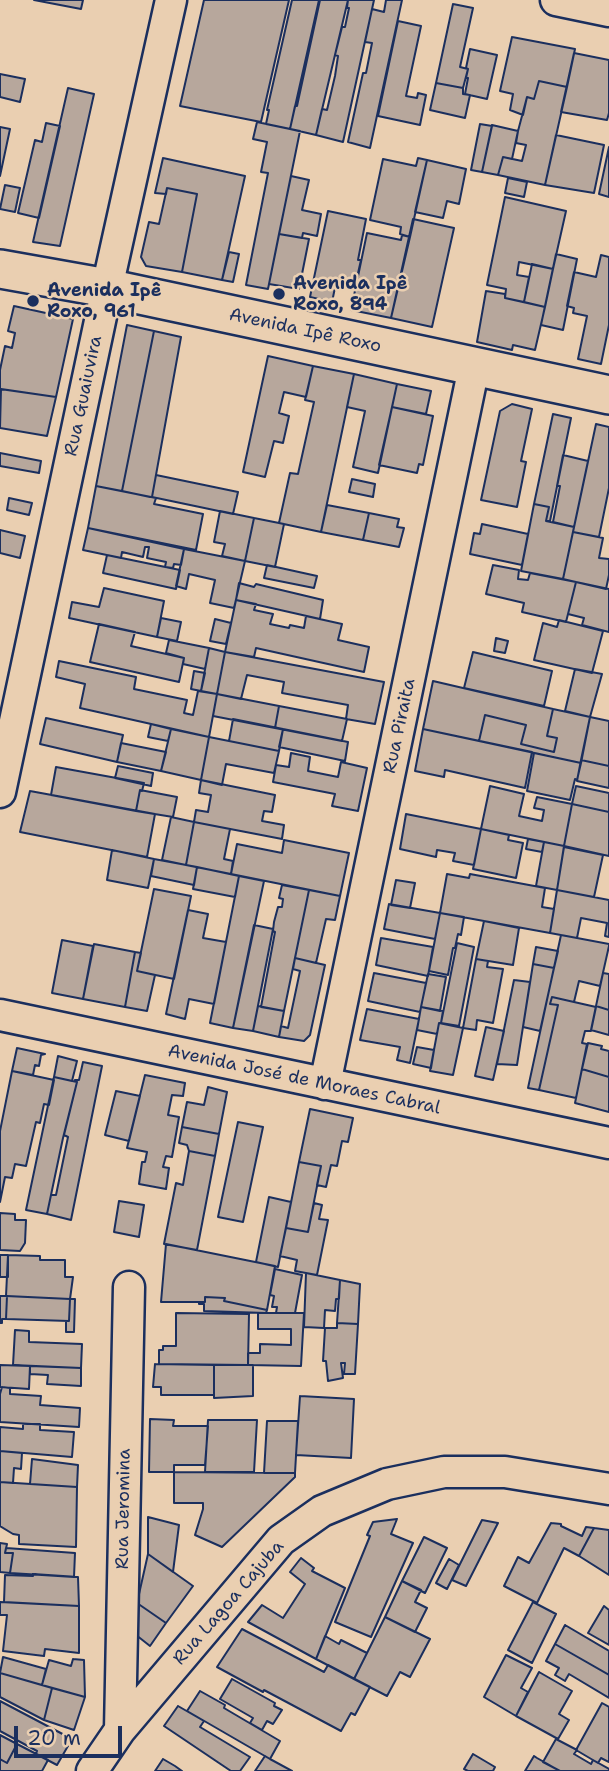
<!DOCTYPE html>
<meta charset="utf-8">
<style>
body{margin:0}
#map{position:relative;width:609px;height:1771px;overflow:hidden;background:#eacfb1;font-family:"Shantell Sans",sans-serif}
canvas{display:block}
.scale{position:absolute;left:14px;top:1726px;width:108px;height:32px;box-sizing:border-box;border:4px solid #1b2f5e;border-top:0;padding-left:9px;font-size:21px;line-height:24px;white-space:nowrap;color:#1b2f5e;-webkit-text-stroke:5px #eacfb1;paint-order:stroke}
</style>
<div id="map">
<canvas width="609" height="1771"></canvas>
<div class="scale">20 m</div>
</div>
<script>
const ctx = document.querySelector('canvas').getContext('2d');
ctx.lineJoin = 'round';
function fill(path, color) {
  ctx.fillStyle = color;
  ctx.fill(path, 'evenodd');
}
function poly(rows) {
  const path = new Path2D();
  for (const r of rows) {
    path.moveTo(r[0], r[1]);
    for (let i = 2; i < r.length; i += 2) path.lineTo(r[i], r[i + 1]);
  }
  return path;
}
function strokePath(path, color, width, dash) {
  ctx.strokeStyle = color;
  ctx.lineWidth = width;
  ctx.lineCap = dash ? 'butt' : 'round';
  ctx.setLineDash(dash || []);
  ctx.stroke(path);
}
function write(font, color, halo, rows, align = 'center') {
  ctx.font = font + ' "Shantell Sans",sans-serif';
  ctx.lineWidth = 5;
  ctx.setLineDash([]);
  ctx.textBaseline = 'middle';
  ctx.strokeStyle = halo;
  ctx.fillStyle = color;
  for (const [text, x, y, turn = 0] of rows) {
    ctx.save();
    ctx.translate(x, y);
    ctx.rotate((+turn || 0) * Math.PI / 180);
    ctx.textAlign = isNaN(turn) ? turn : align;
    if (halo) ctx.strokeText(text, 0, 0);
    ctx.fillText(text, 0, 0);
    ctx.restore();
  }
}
const building = poly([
 [34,0,83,0,81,9,34,0],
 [204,0,289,0,261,122,180,106,204,0],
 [292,0,319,0,290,129,266,124,269,110,267,110,292,0],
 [320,0,348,0,316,135,290,129,295,106,297,106,320,0],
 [348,0,374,0,343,142,316,135,322,109,327,110,335,76,338,56,335,55,342,27,345,27,349,8,347,8,348,0],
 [386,0,402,0,370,148,348,142,363,73,366,73,372,43,365,42,372,9,384,12,386,0],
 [453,4,473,8,460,67,468,69,463,88,436,83,453,4],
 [398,21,421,26,406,96,417,98,418,93,426,95,420,125,378,116,398,21],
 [512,37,575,49,567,87,539,81,534,99,527,97,523,115,510,110,513,94,500,91,512,37],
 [470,49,497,55,487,99,465,94,468,78,466,78,468,69,466,68,470,49],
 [574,53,609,60,609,113,607,120,561,112,574,53],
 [0,74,25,79,20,102,0,97,0,74],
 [539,81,567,87,545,185,498,175,503,157,522,161,526,145,516,143,518,131,527,97,534,99,539,81],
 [436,83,463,88,463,94,470,95,465,118,430,110,436,83],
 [68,88,94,94,60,246,33,242,68,88],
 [257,122,300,131,268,289,246,285,268,173,261,172,267,142,253,139,257,122],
 [46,123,60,126,39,218,18,213,35,140,42,142,46,123],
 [480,124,492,126,482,172,471,170,480,124],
 [492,125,518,131,512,159,503,157,498,175,482,172,492,125],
 [0,127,10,129,0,176,0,127],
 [556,135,604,145,594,193,545,185,556,135],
 [609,147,609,197,599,194,609,147],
 [163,158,245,176,222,280,182,272,197,194,167,188,166,194,155,193,163,158],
 [418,158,427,160,410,237,400,234,401,227,370,220,383,159,416,166,418,158],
 [427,160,466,169,459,204,447,201,443,218,415,212,427,160],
 [291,176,309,180,302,210,321,214,317,236,303,233,302,238,279,234,291,176],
 [508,178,527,182,524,197,505,193,508,178],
 [5,185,20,188,15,212,0,209,5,185],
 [167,188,197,194,182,272,146,266,141,257,149,222,159,224,167,188],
 [505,197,566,211,553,269,519,262,517,275,529,277,524,302,505,298,506,289,487,285,505,197],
 [328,211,366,219,358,260,361,260,356,282,337,278,332,302,310,297,328,211],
 [413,219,454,228,432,327,391,318,413,219],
 [367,233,401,240,402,235,410,237,391,318,351,310,367,233],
 [279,234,309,239,299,289,269,284,279,234],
 [229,252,239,254,233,282,222,280,229,252],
 [556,254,577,259,563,330,541,325,556,254],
 [601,255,609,257,609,325,601,364,578,359,587,316,573,313,574,308,567,306,574,272,596,277,601,255],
 [532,264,553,269,545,307,524,302,532,264],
 [486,291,505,294,505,298,545,307,535,350,513,345,512,350,477,342,486,291],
 [14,306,73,319,56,397,0,389,0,370,5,346,12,348,15,333,8,331,14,306],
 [127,325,154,331,122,491,96,486,127,325],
 [154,331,181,337,152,497,150,497,122,491,154,331],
 [268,356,313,366,306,397,284,392,279,413,289,416,283,443,274,441,265,477,243,472,268,356],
 [313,366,354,374,321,532,279,523,290,473,298,474,314,402,305,400,313,366],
 [354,374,397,384,378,473,353,467,365,411,347,407,354,374],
 [397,384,431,391,426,414,392,407,397,384],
 [1,389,56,397,47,436,0,428,1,389],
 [512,404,532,409,521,461,526,462,517,507,481,500,500,411,512,404],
 [392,407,433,416,423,465,419,464,417,473,379,465,392,407],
 [553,414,571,418,550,521,546,521,549,507,534,504,553,414],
 [596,424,609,427,609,488,599,537,573,532,596,424],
 [0,453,41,461,39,473,0,466,0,453],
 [563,455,588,461,574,527,553,522,560,486,557,486,563,455],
 [156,475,238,492,233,514,152,497,156,475],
 [352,479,375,484,373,497,349,492,352,479],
 [96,486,156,498,154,504,203,514,196,550,88,528,96,486],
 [9,498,32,503,29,515,7,510,9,498],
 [534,504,549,507,546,521,574,527,563,579,521,571,534,504],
 [327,505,369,513,363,540,321,532,327,505],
 [220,511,254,518,245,561,222,556,225,544,214,542,220,511],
 [369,513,399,519,397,527,404,528,399,547,363,540,369,513],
 [254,518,284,524,275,567,245,561,254,518],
 [482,524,528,534,522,565,470,554,474,533,480,534,482,524],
 [88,528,184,549,181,565,174,564,173,568,165,567,166,562,147,558,149,547,145,547,143,557,122,552,121,558,83,550,88,528],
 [0,530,25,536,20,558,0,553,0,530],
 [573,532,603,538,599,558,609,559,609,575,606,589,563,579,573,532],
 [184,549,245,561,234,608,210,603,215,580,189,574,186,589,176,586,184,549],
 [107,555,180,570,176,589,103,573,107,555],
 [267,565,317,576,314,588,264,578,267,565],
 [493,565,519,570,518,579,528,580,530,573,576,582,566,622,522,612,524,603,486,594,493,565],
 [576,582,609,589,609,632,582,625,584,618,568,614,576,582],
 [239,583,254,587,256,584,323,600,320,619,236,600,239,583],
 [104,588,164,601,157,637,69,618,72,602,99,607,104,588],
 [236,600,256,604,254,610,273,614,270,624,289,628,290,625,304,628,306,616,342,624,338,640,369,647,364,672,256,648,254,657,225,652,236,600],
 [161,618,181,622,177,641,157,637,161,618],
 [215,619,231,623,226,644,210,641,215,619],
 [559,620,603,631,592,673,534,660,543,623,557,627,559,620],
 [99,624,135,632,131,646,184,658,179,682,90,662,99,624],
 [496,638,508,641,505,653,494,651,496,638],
 [169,640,209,648,205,669,183,664,184,658,166,653,169,640],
 [209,648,225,652,217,694,201,691,209,648],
 [225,652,384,682,375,724,346,719,348,705,282,693,284,682,247,675,241,699,217,694,225,652],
 [473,652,552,671,544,706,464,688,473,652],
 [59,661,136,677,134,689,187,700,184,713,193,715,198,691,217,694,209,737,80,708,85,684,56,677,59,661],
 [575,669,602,674,590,717,565,711,575,669],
 [194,671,205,673,201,691,191,689,194,671],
 [433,681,553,709,547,736,557,738,554,752,521,744,526,725,485,715,479,741,423,729,433,681],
 [217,694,279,706,275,728,213,716,217,694],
 [279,706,347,719,342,741,275,728,279,706],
 [553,709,590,717,581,763,479,741,485,715,526,725,521,744,554,752,557,738,547,736,553,709],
 [590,717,609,721,609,766,581,760,590,717],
 [46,718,123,735,117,762,40,744,46,718],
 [233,719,283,729,279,751,229,741,233,719],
 [151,724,171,729,168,741,148,737,151,724],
 [171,729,209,737,201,780,161,771,171,729],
 [283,729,348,742,345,761,279,747,283,729],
 [423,729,532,752,525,788,445,770,444,777,415,771,423,729],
 [209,737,279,751,274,773,226,764,222,785,201,780,209,737],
 [121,743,166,752,161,771,117,762,121,743],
 [291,753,310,757,308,771,338,777,341,762,367,768,358,811,332,806,335,794,273,782,276,765,289,767,291,753],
 [534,753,581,763,577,780,575,779,570,800,527,791,534,753],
 [581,760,609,766,609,788,577,781,581,760],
 [118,766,153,773,151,786,115,778,118,766],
 [56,767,144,783,142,791,140,790,136,811,51,795,56,767],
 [201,780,275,795,272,812,264,811,262,821,284,825,282,839,194,822,196,810,208,812,211,795,199,793,201,780],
 [490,786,524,794,519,816,542,821,544,810,534,808,537,797,572,804,564,846,481,829,490,786],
 [576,786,609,793,609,812,572,804,576,786],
 [140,790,177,797,173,817,136,811,140,790],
 [30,791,155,814,147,857,20,832,30,791],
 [572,804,609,812,609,856,564,846,572,804],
 [406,814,481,829,474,865,453,861,455,853,437,850,436,857,400,849,406,814],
 [171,817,194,822,186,865,162,860,171,817],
 [194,822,230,829,224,859,233,861,231,874,186,865,194,822],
 [481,829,509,835,508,840,523,843,516,878,473,869,481,829],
 [528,839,544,842,542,852,526,849,528,839],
 [284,840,349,853,340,896,231,874,237,844,282,853,284,840],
 [544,842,564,846,557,890,536,886,544,842],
 [564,847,603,855,594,897,557,890,564,847],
 [112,850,154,859,148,888,107,880,112,850],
 [154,859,197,867,194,885,151,876,154,859],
 [197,867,239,876,235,897,193,889,197,867],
 [447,874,469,878,470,874,545,888,542,907,554,909,550,933,440,913,447,874],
 [239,876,264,881,233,1028,210,1023,239,876],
 [396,880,415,883,410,908,391,905,396,880],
 [282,885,309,890,284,1011,261,1007,275,932,273,931,274,922,278,907,282,907,283,899,279,898,282,885],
 [154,889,191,896,174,979,137,971,154,889],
 [309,890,340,896,335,920,326,919,316,963,295,958,309,890],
 [557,890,609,900,609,937,605,936,607,923,581,918,577,938,550,933,557,890],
 [389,904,440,913,435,939,384,929,389,904],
 [188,910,208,914,203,938,226,942,214,1004,189,999,185,1019,166,1014,188,910],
 [440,913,464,917,461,935,458,934,455,948,453,948,448,975,429,971,440,913],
 [484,921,519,928,513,965,476,959,484,921],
 [254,925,273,929,253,1031,233,1028,254,925],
 [561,935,609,944,609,946,600,986,579,981,574,1002,552,997,550,1004,558,1005,539,1090,528,1088,561,935],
 [381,938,433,947,428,976,376,965,381,938],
 [62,940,93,946,83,999,52,993,62,940],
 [457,943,474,947,459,1026,441,1023,457,943],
 [94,944,135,952,125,1007,83,999,94,944],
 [536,947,558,951,554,968,533,964,536,947],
 [135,952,141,953,137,971,155,975,147,1011,125,1007,135,952],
 [295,958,325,965,310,1035,304,1041,279,1037,281,1026,288,1028,300,971,293,969,295,958],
 [476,959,488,961,487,967,503,969,493,1023,477,1020,476,1030,463,1028,476,959],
 [533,964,554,968,540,1031,523,1027,533,964],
 [374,973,426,983,420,1012,368,1001,374,973],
 [603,973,609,974,609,1010,596,1006,603,973],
 [428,974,446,977,440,1011,421,1007,428,974],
 [514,980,530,982,517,1065,497,1064,514,980],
 [552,997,596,1007,591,1031,585,1031,582,1043,587,1044,576,1098,539,1090,558,1005,550,1004,552,997],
 [258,1006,284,1011,279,1037,253,1031,258,1006],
 [596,1006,609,1010,609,1035,591,1030,596,1006],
 [421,1007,443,1011,441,1023,439,1023,437,1034,417,1030,421,1007],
 [367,1009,419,1019,410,1063,397,1060,400,1047,360,1040,367,1009],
 [439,1023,463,1028,453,1075,430,1071,439,1023],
 [486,1027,504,1031,493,1080,475,1076,486,1027],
 [588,1043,602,1046,601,1049,609,1051,609,1077,582,1069,588,1043],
 [417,1047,434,1050,431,1068,413,1064,417,1047],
 [17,1048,45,1054,41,1055,39,1066,35,1065,33,1075,12,1071,17,1048],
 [58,1056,77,1061,72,1081,54,1077,58,1056],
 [83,1062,102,1066,71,1220,47,1214,51,1195,56,1195,68,1137,64,1135,77,1082,75,1080,79,1080,83,1062],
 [582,1069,609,1077,609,1112,575,1103,582,1069],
 [12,1071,54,1080,49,1105,44,1104,40,1123,36,1122,26,1166,15,1164,12,1178,5,1177,0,1202,0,1131,12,1071],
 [145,1075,185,1083,183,1096,172,1095,168,1115,179,1117,172,1157,166,1156,163,1167,169,1168,166,1189,139,1184,142,1162,145,1162,147,1152,127,1148,145,1075],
 [54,1077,77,1082,63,1138,47,1214,26,1210,54,1077],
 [208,1087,227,1092,219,1134,182,1127,187,1102,204,1105,208,1087],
 [116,1091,140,1096,129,1141,105,1135,116,1091],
 [310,1109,353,1118,348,1142,342,1141,337,1166,331,1165,326,1187,317,1185,321,1166,299,1162,310,1109],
 [238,1122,263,1127,243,1222,218,1217,238,1122],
 [182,1127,219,1134,215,1156,189,1151,187,1145,179,1143,182,1127],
 [189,1151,215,1156,197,1250,164,1244,176,1183,183,1185,189,1151],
 [299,1162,321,1166,308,1232,286,1228,299,1162],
 [269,1197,291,1202,278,1267,256,1262,269,1197],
 [119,1201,144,1205,139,1237,114,1232,119,1201],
 [314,1203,322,1205,319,1219,328,1220,317,1275,295,1271,297,1260,280,1256,286,1228,308,1232,314,1203],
 [0,1213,15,1214,15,1220,26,1220,25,1243,20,1251,0,1250,0,1213],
 [166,1244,275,1266,267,1310,224,1301,225,1298,205,1297,205,1302,161,1302,166,1244],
 [0,1255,8,1255,8,1277,0,1277,0,1255],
 [8,1255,40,1256,40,1260,65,1260,65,1277,73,1277,70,1299,6,1296,8,1255],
 [275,1269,302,1275,295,1313,276,1313,277,1307,272,1307,274,1296,270,1295,275,1269],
 [306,1273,340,1280,339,1299,336,1299,335,1311,325,1310,324,1328,304,1327,306,1273],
 [340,1280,360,1284,358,1324,337,1323,340,1280],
 [0,1296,7,1296,6,1319,2,1319,2,1323,0,1323,0,1296],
 [7,1296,70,1299,69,1321,6,1319,7,1296],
 [205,1297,225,1298,224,1301,267,1310,266,1313,204,1311,204,1304,199,1304,199,1302,205,1302,205,1297],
 [70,1299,75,1299,74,1332,66,1332,66,1321,69,1321,70,1299],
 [176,1313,249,1314,248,1365,159,1364,159,1350,163,1350,163,1346,176,1346,176,1313],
 [258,1313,304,1313,301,1366,248,1365,248,1353,260,1353,260,1344,291,1345,291,1329,258,1329,258,1313],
 [337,1323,358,1324,355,1374,344,1374,345,1363,341,1363,343,1378,328,1381,326,1361,323,1361,325,1328,337,1328,337,1323],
 [15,1330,29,1331,29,1342,82,1344,81,1368,13,1365,15,1330],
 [155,1364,214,1365,214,1395,161,1395,161,1387,153,1387,155,1364],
 [0,1365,30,1366,29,1389,0,1387,0,1365],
 [214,1365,253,1365,253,1396,214,1398,214,1365],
 [30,1366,81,1368,81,1386,47,1384,48,1375,30,1374,30,1366],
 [2,1387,10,1388,10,1394,41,1396,40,1405,80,1408,79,1427,0,1422,0,1394,2,1387],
 [300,1396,354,1399,351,1458,296,1455,300,1396],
 [150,1419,174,1420,173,1426,208,1426,205,1465,174,1465,174,1472,149,1472,150,1419],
 [208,1420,257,1420,254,1472,205,1472,208,1420],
 [267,1421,298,1421,295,1473,264,1473,267,1421],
 [23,1424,40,1424,40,1430,74,1432,72,1457,0,1451,0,1427,23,1429,23,1424],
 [0,1451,22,1453,21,1469,14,1468,13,1483,0,1482,0,1451],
 [32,1459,78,1465,77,1487,30,1484,32,1459],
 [174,1472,295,1473,295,1477,222,1547,195,1535,203,1509,203,1503,174,1503,174,1472],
 [0,1482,77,1487,76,1547,19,1544,19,1535,13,1534,0,1526,0,1482],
 [148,1517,179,1525,173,1572,148,1554,148,1517],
 [397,1519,391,1534,413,1543,371,1637,335,1622,370,1536,367,1535,373,1522,397,1519],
 [482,1520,498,1523,466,1586,452,1580,482,1520],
 [551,1523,561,1524,561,1526,582,1536,586,1527,594,1528,579,1556,564,1548,537,1603,504,1586,518,1557,529,1563,551,1523],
 [594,1528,609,1530,609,1575,579,1556,594,1528],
 [424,1537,447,1548,425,1593,402,1581,424,1537],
 [0,1543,7,1544,5,1553,13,1553,10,1573,0,1572,0,1543],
 [6,1548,75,1553,74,1577,10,1573,13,1553,5,1553,6,1548],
 [148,1554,193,1586,166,1623,137,1603,148,1554],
 [301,1558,314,1568,312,1571,345,1588,316,1659,248,1622,262,1605,283,1618,305,1584,290,1572,301,1558],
 [449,1559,459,1565,447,1589,436,1583,449,1559],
 [33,1574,78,1577,79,1606,4,1602,5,1575,33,1576,33,1574],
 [402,1581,421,1590,415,1602,427,1608,415,1632,385,1617,402,1581],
 [0,1602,79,1606,79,1653,45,1649,44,1656,3,1651,7,1615,0,1615,0,1602],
 [533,1602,556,1614,532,1663,508,1650,533,1602],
 [137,1603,166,1623,150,1646,131,1631,137,1603],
 [604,1606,609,1610,609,1645,588,1633,604,1606],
 [385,1617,430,1639,410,1677,400,1672,387,1696,354,1679,385,1617],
 [565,1625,609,1651,609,1675,555,1644,565,1625],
 [242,1629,324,1672,328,1665,370,1687,355,1715,351,1713,341,1731,264,1690,263,1692,217,1667,242,1629],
 [325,1636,339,1644,341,1640,367,1653,354,1679,316,1659,325,1636],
 [555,1644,609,1675,609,1698,569,1674,565,1681,555,1675,559,1668,546,1661,555,1644],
 [506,1655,532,1668,521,1688,528,1692,516,1716,484,1697,506,1655],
 [3,1657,46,1669,42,1685,0,1673,3,1657],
 [73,1659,84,1660,85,1697,42,1685,49,1660,71,1666,73,1659],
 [539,1672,572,1691,559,1714,569,1720,558,1739,516,1716,539,1672],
 [0,1673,52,1688,44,1720,0,1697,0,1673],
 [232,1679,275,1703,274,1706,282,1710,273,1724,267,1721,262,1730,250,1723,253,1718,220,1699,232,1679],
 [52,1688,85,1697,74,1730,44,1720,52,1688],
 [200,1691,225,1705,224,1708,280,1741,270,1759,187,1711,200,1691],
 [0,1701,72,1739,57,1765,36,1754,37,1751,0,1731,0,1701],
 [602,1703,609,1707,609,1762,601,1758,598,1763,576,1750,602,1703],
 [178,1706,204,1721,200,1727,250,1757,240,1771,231,1771,164,1726,178,1706],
 [0,1735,17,1744,7,1763,0,1759,0,1735],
 [556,1739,577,1750,574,1754,591,1764,593,1760,609,1769,609,1771,560,1771,543,1762,556,1739],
 [17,1744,48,1760,42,1771,0,1771,0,1759,7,1763,17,1744],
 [473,1754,495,1767,493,1771,468,1771,464,1769,473,1754],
 [265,1756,270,1759,292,1771,255,1771,265,1756],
 [534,1756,537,1758,560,1771,525,1771,534,1756],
 [163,1759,175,1766,182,1771,155,1771,163,1759]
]);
fill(building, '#b7a79c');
strokePath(building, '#1b2f5e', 2);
const minor = poly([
 [556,0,609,11],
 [0,792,107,288,171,0],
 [0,1015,609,1143],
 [325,1084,474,367],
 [120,1730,129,1287],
 [92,1771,120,1730,281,1540,322,1511,387,1484,444,1472,505,1472,609,1489]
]);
const tertiary = poly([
 [0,269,107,288,609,395]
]);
strokePath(minor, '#1b2f5e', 35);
strokePath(tertiary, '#1b2f5e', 42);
strokePath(minor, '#eacfb1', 30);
strokePath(tertiary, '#eacfb1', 37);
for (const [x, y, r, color] of [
 [279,294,7,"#1b2f5e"],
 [33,301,7,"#1b2f5e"]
]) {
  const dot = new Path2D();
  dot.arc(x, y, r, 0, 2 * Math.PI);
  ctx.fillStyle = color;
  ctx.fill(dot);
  strokePath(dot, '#eacfb1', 2.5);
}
write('bold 18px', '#1b2f5e', '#eacfb1', [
 ["Avenida Ipê",293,284],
 ["Roxo, 894",293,305],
 ["Avenida Ipê",47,291],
 ["Roxo, 961",47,312]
], 'left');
write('18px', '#1b2f5e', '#eacfb1', [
 ["Avenida Ipê Roxo",305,331,12],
 ["Rua Guaiuvira",84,396,-78],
 ["Rua Piraita",400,726,-78],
 ["Avenida José de Moraes Cabral",304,1080,12],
 ["Rua Jeromina",124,1509,-89],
 ["Rua Lagoa Cajuba",229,1603,-49]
]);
</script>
